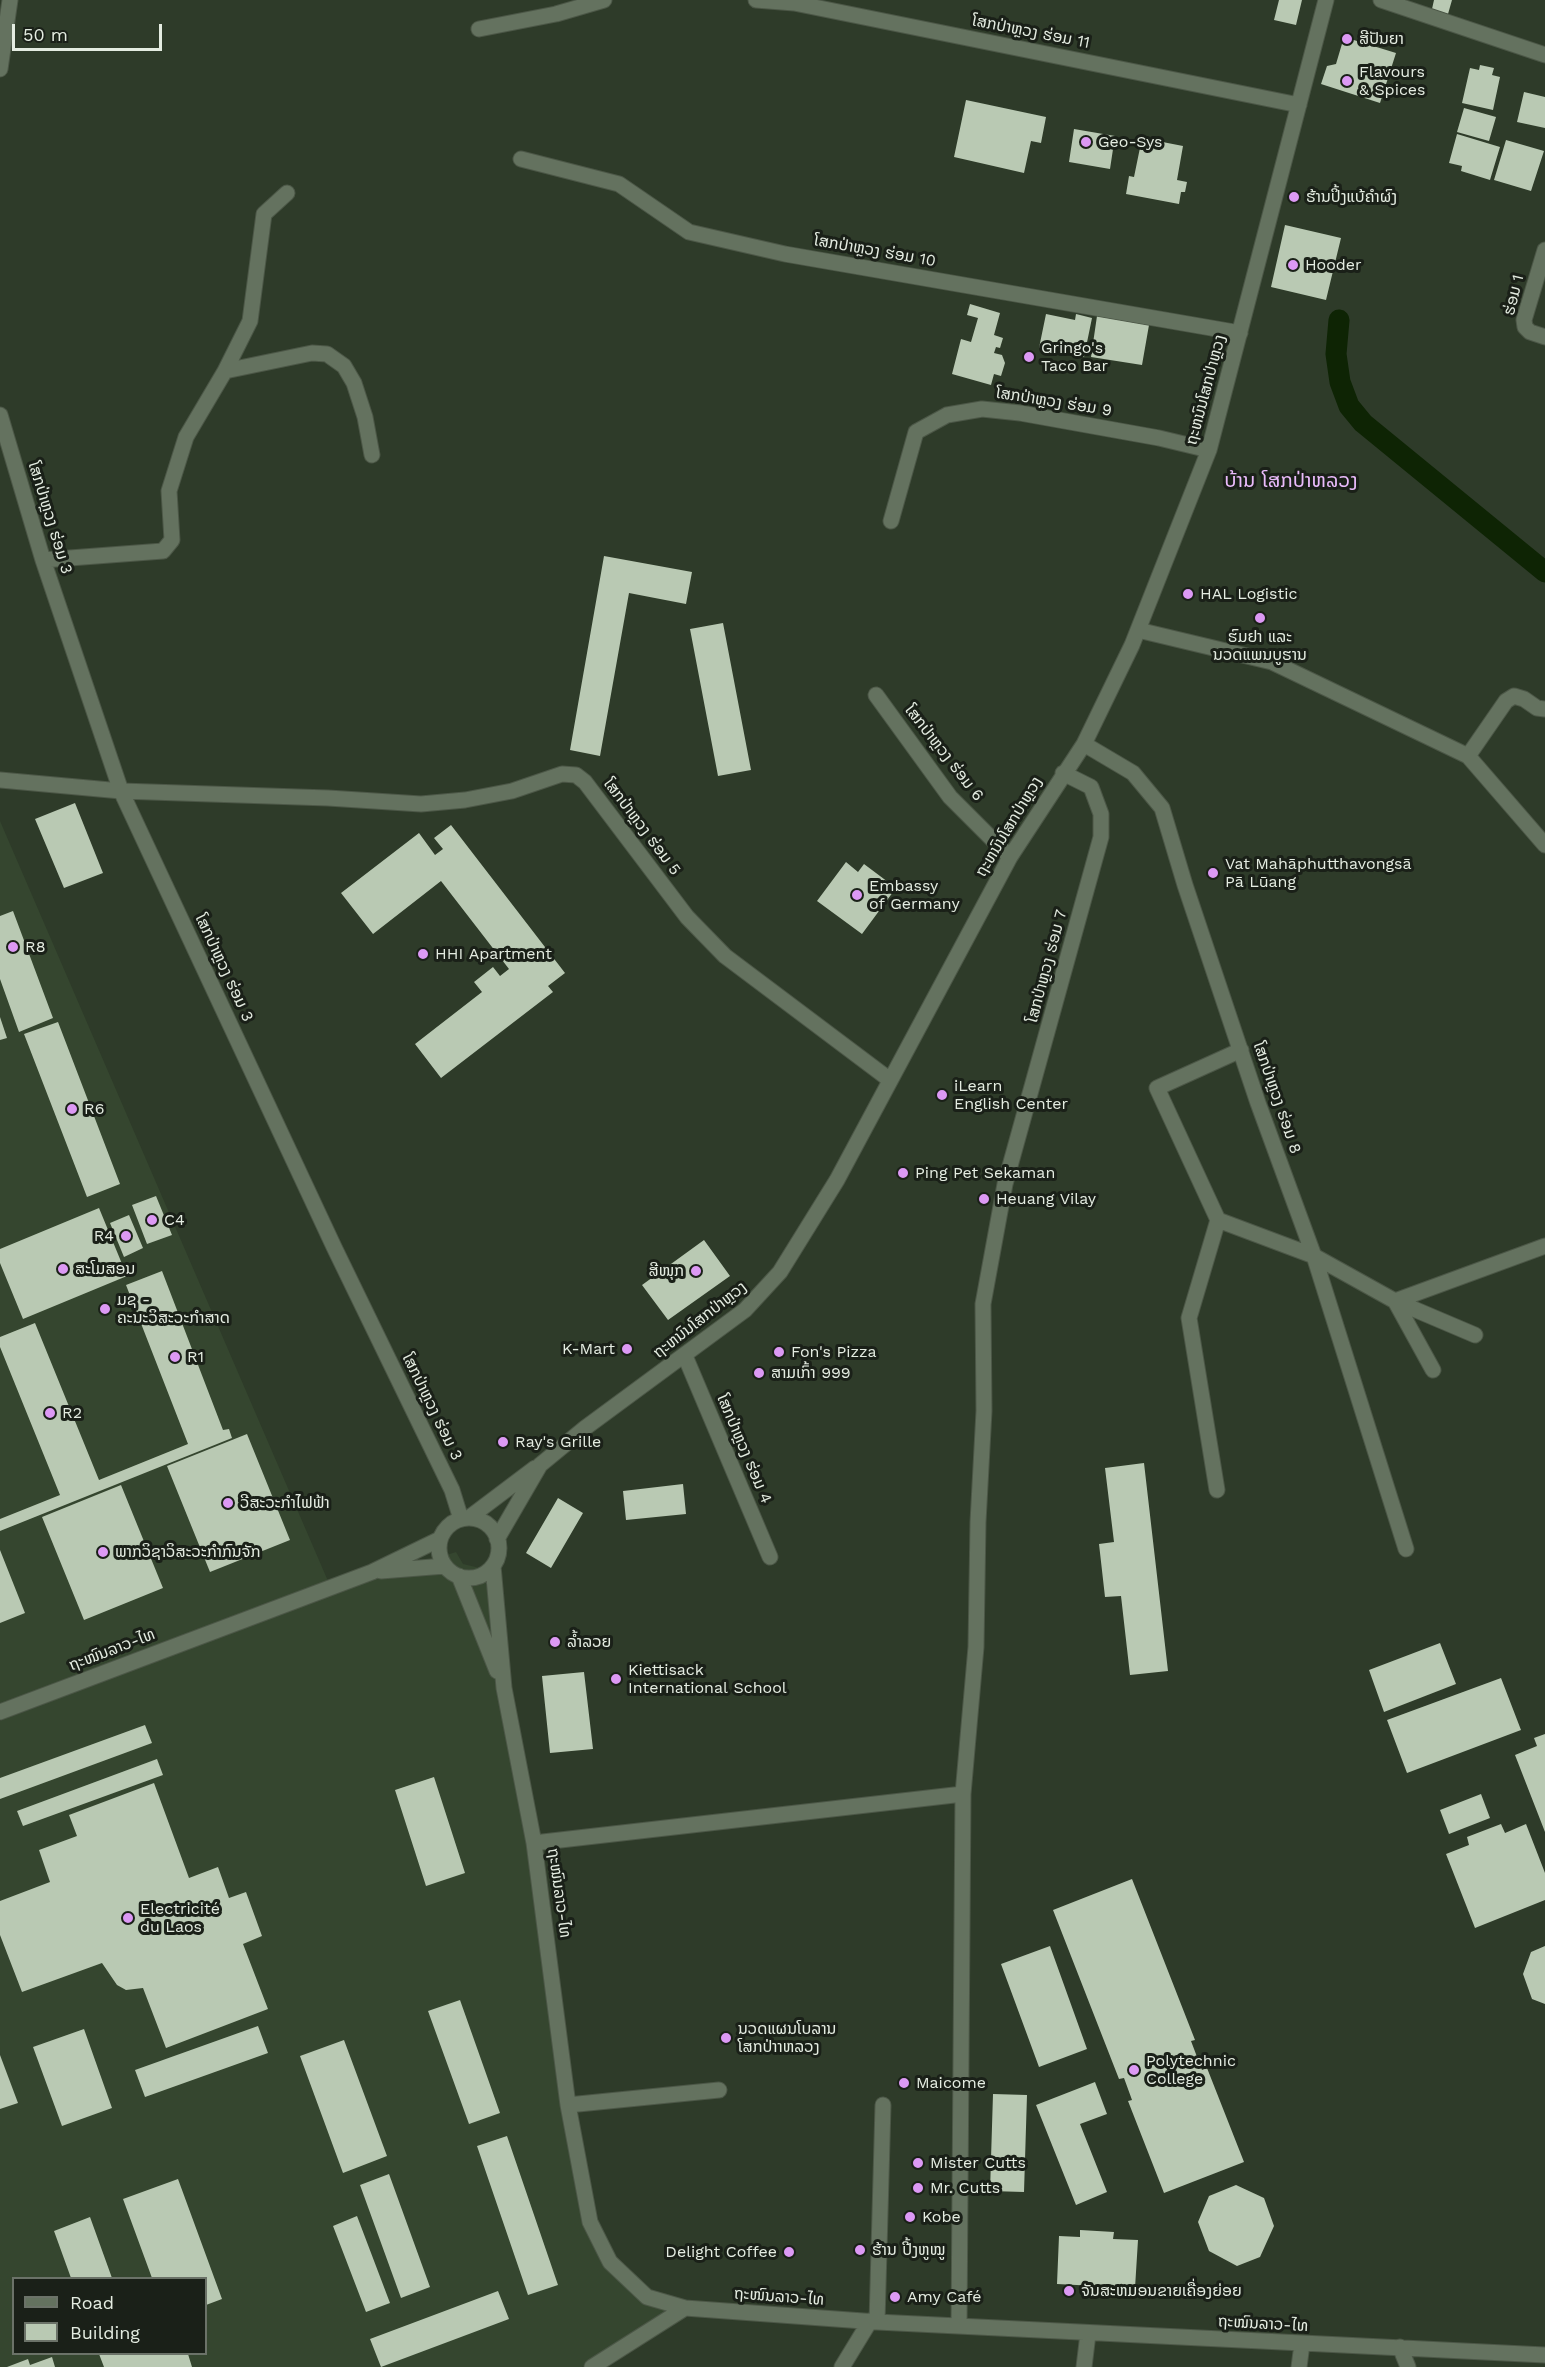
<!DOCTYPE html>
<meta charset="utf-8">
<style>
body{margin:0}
#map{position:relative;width:1545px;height:2367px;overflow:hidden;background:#2e3b29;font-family:"Work Sans",sans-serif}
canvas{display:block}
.legend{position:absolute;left:12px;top:2277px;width:195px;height:78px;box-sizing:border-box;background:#1a2018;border:2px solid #6b7268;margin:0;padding:8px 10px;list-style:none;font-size:18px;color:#e4ece1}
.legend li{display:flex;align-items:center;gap:12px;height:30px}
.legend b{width:30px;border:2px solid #6b7268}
.scale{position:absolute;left:12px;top:24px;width:150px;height:27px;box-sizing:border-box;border:3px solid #e4ece1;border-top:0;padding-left:8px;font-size:18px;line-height:21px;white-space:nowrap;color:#e4ece1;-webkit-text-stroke:4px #1a2018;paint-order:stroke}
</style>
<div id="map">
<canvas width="1545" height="2367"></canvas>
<ul class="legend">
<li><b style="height:8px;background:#64725f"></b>Road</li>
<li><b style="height:16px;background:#b9c9b3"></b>Building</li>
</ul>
<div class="scale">50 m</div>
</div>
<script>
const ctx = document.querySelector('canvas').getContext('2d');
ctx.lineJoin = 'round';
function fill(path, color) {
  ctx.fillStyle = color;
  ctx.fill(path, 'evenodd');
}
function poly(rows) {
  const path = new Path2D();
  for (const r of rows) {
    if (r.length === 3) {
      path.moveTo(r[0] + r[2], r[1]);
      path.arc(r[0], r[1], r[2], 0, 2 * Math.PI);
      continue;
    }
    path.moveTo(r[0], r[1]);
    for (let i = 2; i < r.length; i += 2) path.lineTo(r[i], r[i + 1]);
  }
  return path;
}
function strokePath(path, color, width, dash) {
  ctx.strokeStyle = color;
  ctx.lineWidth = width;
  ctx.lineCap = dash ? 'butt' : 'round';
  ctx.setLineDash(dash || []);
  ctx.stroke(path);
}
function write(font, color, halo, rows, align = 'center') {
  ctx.font = font + ' "Work Sans","Noto Sans Lao",sans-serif';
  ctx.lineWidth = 6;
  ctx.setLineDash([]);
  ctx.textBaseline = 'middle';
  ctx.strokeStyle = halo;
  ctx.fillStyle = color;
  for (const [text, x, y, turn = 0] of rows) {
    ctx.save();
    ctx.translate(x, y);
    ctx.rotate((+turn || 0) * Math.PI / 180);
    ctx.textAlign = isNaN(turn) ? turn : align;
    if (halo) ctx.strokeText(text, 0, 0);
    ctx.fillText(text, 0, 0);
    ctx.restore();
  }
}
fill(poly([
 [0,821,328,1581,0,1704],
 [456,1552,463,1564,484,1569,539,1922,561,2105,584,2226,606,2268,672,2310,582,2367,0,2367,0,1721,338,1590],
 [14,2278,206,2278,206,2354,14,2354]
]), '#35462f');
strokePath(poly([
 [1339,320,1336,354,1340,382,1349,406,1363,423,1545,572]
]), '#0e2404', 21);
fill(poly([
 [1279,0,1302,0,1296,25,1274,20],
 [1434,0,1452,0,1448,14,1432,9],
 [1344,37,1396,53,1380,103,1321,84,1327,66,1336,64],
 [1480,65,1494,68,1492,75,1500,77,1493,110,1462,103,1470,68,1479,70],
 [1524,92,1545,97,1545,128,1517,122],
 [966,100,1046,117,1041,143,1031,141,1024,173,954,157],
 [1464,108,1496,117,1489,141,1457,132],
 [1074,129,1115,136,1110,169,1069,162],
 [1457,134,1500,147,1490,180,1461,171,1462,166,1449,163],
 [1142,138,1183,146,1177,180,1187,182,1185,192,1181,192,1179,204,1126,194,1129,176,1134,177],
 [1506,140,1544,151,1531,191,1494,180],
 [1285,225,1341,238,1326,300,1271,287],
 [970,304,1000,313,994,335,1003,338,1000,348,996,347,994,353,1002,355,1005,363,1001,376,994,374,991,385,952,374,961,339,971,342,978,318,967,315],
 [1046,314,1075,320,1076,314,1092,318,1084,357,1039,348],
 [1097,316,1149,325,1142,365,1091,357],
 [604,556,692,572,686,604,629,593,600,756,570,750],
 [723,623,751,770,718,776,690,629],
 [75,803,103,873,64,888,35,819],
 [451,825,565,973,548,986,553,992,441,1078,415,1044,482,992,474,982,493,967,500,976,509,969,441,881,373,934,341,893,419,833,435,855,443,849,434,838],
 [846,862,858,872,864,864,896,888,862,934,817,901],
 [13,911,53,1018,19,1032,0,979,0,916],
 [0,1017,7,1038,0,1040],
 [58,1022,120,1184,87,1197,24,1034],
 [156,1196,172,1235,147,1244,132,1205],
 [99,1208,127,1276,23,1319,0,1263,0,1249],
 [129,1215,143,1248,124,1257,110,1223],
 [704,1240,730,1276,668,1320,642,1285],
 [162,1271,223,1430,229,1429,232,1438,0,1531,0,1519,60,1495,0,1347,0,1337,35,1323,99,1480,188,1444,126,1285],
 [247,1434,290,1540,210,1572,167,1466],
 [1144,1463,1168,1671,1130,1675,1121,1596,1105,1597,1099,1544,1114,1542,1105,1468],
 [683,1484,686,1514,626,1520,623,1491],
 [121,1485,163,1588,84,1620,42,1517],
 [558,1498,583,1513,551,1568,526,1553],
 [0,1550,25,1613,0,1623],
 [1440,1643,1456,1684,1384,1712,1369,1670],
 [584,1672,593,1749,550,1753,542,1676],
 [1501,1678,1521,1730,1407,1773,1387,1720],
 [145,1725,152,1743,0,1799,0,1778],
 [1545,1734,1545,1832,1515,1755,1537,1746,1534,1738],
 [157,1759,163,1775,23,1826,17,1811],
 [434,1777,465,1873,426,1886,395,1790],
 [154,1783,189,1878,218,1867,229,1898,246,1892,262,1936,243,1944,268,2009,166,2048,143,1988,126,1990,117,1985,102,1963,22,1992,0,1935,0,1901,50,1882,39,1850,77,1836,69,1815],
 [1481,1794,1490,1818,1449,1834,1440,1810],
 [1501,1824,1505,1833,1526,1824,1545,1873,1545,1900,1475,1928,1446,1854,1469,1845,1467,1837],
 [1132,1879,1195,2040,1191,2041,1202,2070,1207,2068,1244,2162,1164,2193,1128,2101,1132,2100,1124,2078,1119,2079,1053,1910],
 [1050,1946,1087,2049,1039,2067,1001,1964],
 [1545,1946,1545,2004,1532,1999,1523,1974,1531,1952],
 [460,2000,500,2113,469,2124,428,2011],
 [258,2026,268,2053,145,2097,135,2070],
 [84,2029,112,2108,62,2126,33,2047],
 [344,2040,387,2156,343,2173,300,2056],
 [0,2055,18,2103,0,2109],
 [1095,2082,1107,2114,1080,2124,1107,2192,1076,2205,1036,2105],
 [993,2094,1027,2095,1024,2192,990,2191],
 [507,2136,558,2285,528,2295,477,2146],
 [389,2174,430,2287,401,2298,360,2185],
 [178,2179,222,2299,206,2305,206,2278,152,2278,123,2199],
 [1236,2185,1264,2198,1274,2226,1260,2257,1237,2266,1209,2251,1198,2222,1209,2196],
 [357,2216,390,2303,366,2312,333,2226],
 [90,2217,112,2278,71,2278,54,2231],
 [1080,2230,1114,2232,1113,2239,1138,2240,1135,2288,1057,2284,1059,2236,1080,2237],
 [498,2291,509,2319,381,2367,370,2339],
 [99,2354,188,2354,192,2367,104,2367],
 [52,2357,55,2367,7,2367,28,2359,30,2365]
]), '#b9c9b3');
const minor = poly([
 [756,0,794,3,1299,105],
 [1381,0,1545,55],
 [479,29,556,14,604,0],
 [0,69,10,0],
 [521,159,619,184,689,232,785,254,1240,333],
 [1545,250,1524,320,1525,327,1530,332,1545,337],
 [225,371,312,353,327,354,344,366,354,383,365,417,372,455],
 [0,415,43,560,121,791,334,1247,452,1490,461,1519],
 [891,521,916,432,947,415,982,409,1020,413,1159,438,1209,450],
 [43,560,163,551,172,540,169,491,186,437,225,371,250,321,264,214,287,193],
 [1138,630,1272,662,1468,756,1545,845],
 [876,695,950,797,1010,857],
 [1084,744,1133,773,1162,808,1185,885,1258,1103,1314,1256,1395,1301,1545,1246],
 [1468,756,1506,701,1514,696,1524,699,1537,708,1545,709],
 [0,780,121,791,328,798,421,804,465,800,512,791,562,774,576,775,585,782,687,917,725,956,890,1080],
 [1241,1050,1157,1088,1218,1220,1314,1256,1406,1549],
 [1395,1301,1475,1335],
 [1395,1301,1433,1370],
 [685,1356,770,1557],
 [1217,1490,1189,1318,1218,1220],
 [470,1517,535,1468],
 [469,1548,30],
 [497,1539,540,1465,585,1428,745,1310,780,1272,837,1180,1010,857,1084,744,1132,645,1209,450,1326,0],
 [493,1566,504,1688,534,1843,568,2105,590,2222,610,2262,647,2297,685,2308,877,2322,1545,2355],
 [381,1571,445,1566],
 [459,1576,497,1671],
 [0,1712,372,1572,440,1539],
 [534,1843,963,1794],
 [568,2105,719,2090],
 [877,2322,883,2105],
 [959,2326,963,1794,976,1647,978,1522,984,1411,983,1304,1005,1184,1101,837,1101,814,1091,787,1063,773],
 [1400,2347,1408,2367],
 [592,2367,685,2308],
 [842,2367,870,2321],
 [1084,2367,1088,2334],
 [1299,2367,1302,2344]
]);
strokePath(minor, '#4c5747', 17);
strokePath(minor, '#64725f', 15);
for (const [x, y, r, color] of [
 [1347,39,6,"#dc99f4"],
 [1347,81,6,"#dc99f4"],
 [1086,142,6,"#dc99f4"],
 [1294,197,6,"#dc99f4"],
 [1293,265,6,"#dc99f4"],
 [1029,357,6,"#dc99f4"],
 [1188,594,6,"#dc99f4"],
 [1260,618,6,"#dc99f4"],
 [1213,873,6,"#dc99f4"],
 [857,895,6,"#dc99f4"],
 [13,947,6,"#dc99f4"],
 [423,954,6,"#dc99f4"],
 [942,1095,6,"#dc99f4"],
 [72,1109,6,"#dc99f4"],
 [903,1173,6,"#dc99f4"],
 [984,1199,6,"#dc99f4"],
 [152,1220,6,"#dc99f4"],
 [126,1236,6,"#dc99f4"],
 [63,1269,6,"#dc99f4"],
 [696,1271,6,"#dc99f4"],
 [105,1309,6,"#dc99f4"],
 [627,1349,6,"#dc99f4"],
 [779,1352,6,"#dc99f4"],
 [175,1357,6,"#dc99f4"],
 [759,1373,6,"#dc99f4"],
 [50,1413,6,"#dc99f4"],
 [503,1442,6,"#dc99f4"],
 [228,1503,6,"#dc99f4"],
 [103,1552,6,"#dc99f4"],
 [555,1642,6,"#dc99f4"],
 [616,1679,6,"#dc99f4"],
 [128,1918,6,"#dc99f4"],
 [726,2038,6,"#dc99f4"],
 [1134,2070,6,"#dc99f4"],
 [904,2083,6,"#dc99f4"],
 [918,2163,6,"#dc99f4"],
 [918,2188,6,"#dc99f4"],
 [910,2217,6,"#dc99f4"],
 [860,2250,6,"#dc99f4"],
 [789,2252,6,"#dc99f4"],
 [1069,2291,6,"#dc99f4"],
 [895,2297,6,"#dc99f4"]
]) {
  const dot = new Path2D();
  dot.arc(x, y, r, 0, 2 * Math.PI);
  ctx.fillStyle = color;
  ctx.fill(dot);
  strokePath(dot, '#1a2018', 2);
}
write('16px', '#e4ece1', '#1a2018', [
 ["ໂສກປ່າຫຼວງ ຮ່ອມ 11",1031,32,11],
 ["ໂສກປ່າຫຼວງ ຮ່ອມ 10",875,251,10],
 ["ຮ່ອມ 1",1514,295,-76],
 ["ຖະຫນົນໂສກປ່າຫຼວງ",1206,390,-75],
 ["ໂສກປ່າຫຼວງ ຮ່ອມ 9",1054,402,9],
 ["ໂສກປ່າຫຼວງ ຮ່ອມ 3",50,518,73],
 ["ໂສກປ່າຫຼວງ ຮ່ອມ 6",944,753,52],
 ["ໂສກປ່າຫຼວງ ຮ່ອມ 5",642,827,53],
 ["ຖະຫນົນໂສກປ່າຫຼວງ",1009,827,-59],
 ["ໂສກປ່າຫຼວງ ຮ່ອມ 7",1047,966,-75],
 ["ໂສກປ່າຫຼວງ ຮ່ອມ 3",224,968,65],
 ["ໂສກປ່າຫຼວງ ຮ່ອມ 8",1277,1098,71],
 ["ຖະຫນົນໂສກປ່າຫຼວງ",700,1320,-38],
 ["ໂສກປ່າຫຼວງ ຮ່ອມ 3",432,1407,64],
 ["ໂສກປ່າຫຼວງ ຮ່ອມ 4",744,1449,67],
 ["ຖະໜົນລາວ-ໄທ",112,1650,-21],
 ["ຖະໜົນລາວ-ໄທ",559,1893,82],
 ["ຖະໜົນລາວ-ໄທ",779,2297,4],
 ["ຖະໜົນລາວ-ໄທ",1263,2324,3]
]);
write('16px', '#e4ece1', '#1a2018', [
 ["ສີປັນຍາ",1359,39],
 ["Flavours",1359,72],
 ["& Spices",1359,90],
 ["Geo-Sys",1098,142],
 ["ຮ້ານປິ້ງແບ້ຄຳຜົງ",1306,197],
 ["Hooder",1305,265],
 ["Gringo's",1041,348],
 ["Taco Bar",1041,366],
 ["HAL Logistic",1200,594],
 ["ຮົມຢາ ແລະ",1260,637,"center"],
 ["ນວດແພນບູຮານ",1260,655,"center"],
 ["Vat Mahāphutthavongsā",1225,864],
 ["Pā Lūang",1225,882],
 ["Embassy",869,886],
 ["of Germany",869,904],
 ["R8",25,947],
 ["HHI Apartment",435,954],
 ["iLearn",954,1086],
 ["English Center",954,1104],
 ["R6",84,1109],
 ["Ping Pet Sekaman",915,1173],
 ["Heuang Vilay",996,1199],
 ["C4",164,1220],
 ["R4",114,1236,"right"],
 ["ສະໂມສອນ",75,1269],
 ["ສີໜຸກ",684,1271,"right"],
 ["ມຊ -",117,1300],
 ["ຄະນະວິສະວະກຳສາດ",117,1318],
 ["K-Mart",615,1349,"right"],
 ["Fon's Pizza",791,1352],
 ["R1",187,1357],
 ["ສາມເກົ້າ 999",771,1373],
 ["R2",62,1413],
 ["Ray's Grille",515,1442],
 ["ວີສະວະກຳໄຟຟ້າ",240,1503],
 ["ພາກວິຊາວິສະວະກຳກົນຈັກ",115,1552],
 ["ລ້ຳລວຍ",567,1642],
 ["Kiettisack",628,1670],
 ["International School",628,1688],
 ["Electricité",140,1909],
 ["du Laos",140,1927],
 ["ນວດແຜນໂບລານ",738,2029],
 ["ໂສກປ່າາຫລວງ",738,2047],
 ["Polytechnic",1146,2061],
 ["College",1146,2079],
 ["Maicome",916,2083],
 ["Mister Cutts",930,2163],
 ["Mr. Cutts",930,2188],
 ["Kobe",922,2217],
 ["ຮ້ານ ປີ້ງຫູໝູ",872,2250],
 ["Delight Coffee",777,2252,"right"],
 ["ຈັນສະຫມອນຂາຍເຄື່ອງຍ່ອຍ",1081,2291],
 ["Amy Café",907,2297]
], 'left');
write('20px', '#eabbfb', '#1a2018', [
 ["ບ້ານ ໂສກປ່າຫລວງ",1291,481]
]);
</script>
